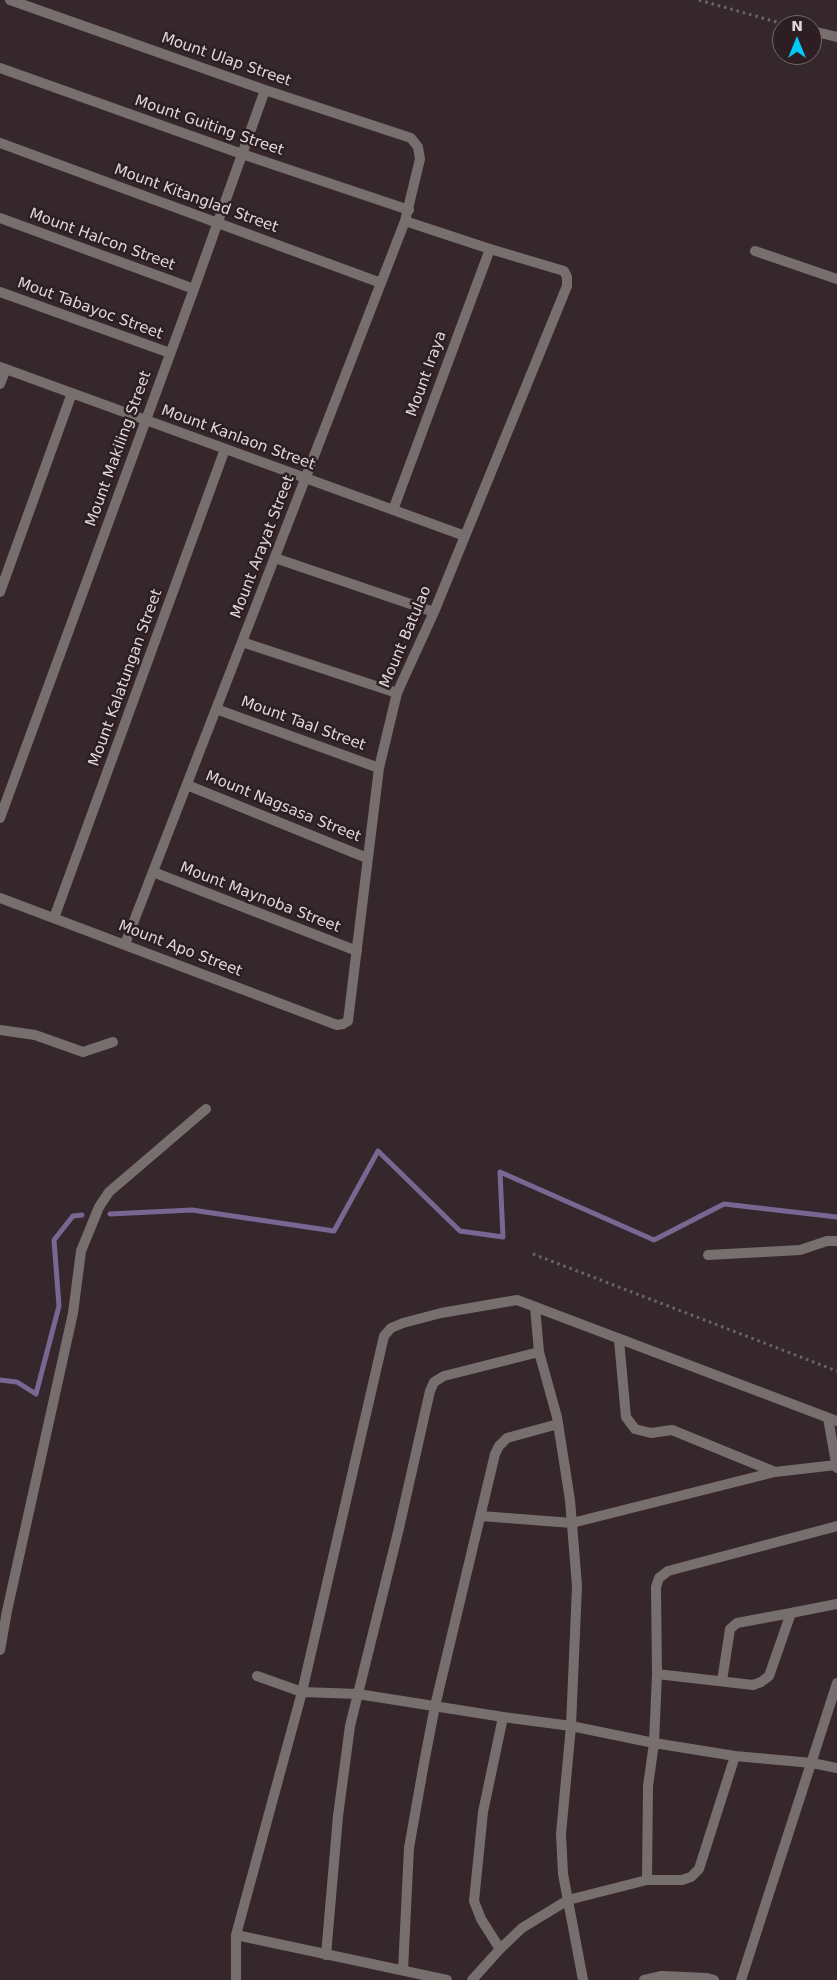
<!DOCTYPE html>
<style>
body{margin:0}
#map{position:relative;width:837px;height:1980px;overflow:hidden;background:#36272d;font-family:"DejaVu Sans",sans-serif}
canvas{display:block}
.north{position:absolute;left:772px;top:15px;width:50px;height:50px;box-sizing:border-box;background:#2c1e23;border:1px solid #74686c;border-radius:50%;rotate:0deg;font-size:14px;font-weight:700;line-height:20px;text-align:center;color:#e1d7da}
.north::after{content:'';display:block;margin:auto;width:18px;height:22px;background:#00cbf8;clip-path:polygon(50% 0,100% 100%,50% 72%,0 100%)}
</style>
<div id="map">
<canvas width="837" height="1980"></canvas>
<div class="north">N</div>
</div>
<script>
const ctx = document.querySelector('canvas').getContext('2d');
ctx.lineJoin = 'round';
function poly(rows) {
  const path = new Path2D();
  for (const r of rows) {
    path.moveTo(r[0], r[1]);
    for (let i = 2; i < r.length; i += 2) path.lineTo(r[i], r[i + 1]);
  }
  return path;
}
function strokePath(path, color, width, dash) {
  ctx.strokeStyle = color;
  ctx.lineWidth = width;
  ctx.lineCap = dash ? 'butt' : 'round';
  ctx.setLineDash(dash || []);
  ctx.stroke(path);
}
function write(font, color, halo, rows, align = 'center') {
  ctx.font = font + ' "DejaVu Sans",sans-serif';
  ctx.lineWidth = 5;
  ctx.setLineDash([]);
  ctx.textBaseline = 'middle';
  ctx.strokeStyle = halo;
  ctx.fillStyle = color;
  for (const [text, x, y, turn = 0] of rows) {
    ctx.save();
    ctx.translate(x, y);
    ctx.rotate((+turn || 0) * Math.PI / 180);
    ctx.textAlign = isNaN(turn) ? turn : align;
    if (halo) ctx.strokeText(text, 0, 0);
    ctx.fillText(text, 0, 0);
    ctx.restore();
  }
}
strokePath(poly([
 [110,1214,192,1210,334,1231,378,1151,460,1231,503,1237,500,1172,654,1240,724,1204,837,1217],
 [0,1380,17,1382,36,1394,59,1306,54,1240,73,1216,82,1215]
]), '#7a6692', 5);
strokePath(poly([
 [699,0,787,25],
 [533,1254,837,1371]
]), '#706368', 3, [2.5, 4]);
strokePath(poly([
 [10,0,265,90,411,138,418,147,420,159,405,221,125,944],
 [812,31,837,37],
 [0,68,242,154,409,210],
 [0,143,381,283],
 [0,218,194,289],
 [755,251,837,279],
 [0,292,170,353],
 [0,367,465,536],
 [0,384,6,369],
 [393,510,490,249],
 [275,558,434,612],
 [0,592,72,393],
 [242,642,397,693],
 [216,709,379,768],
 [187,785,367,858],
 [0,818,194,289,265,90],
 [153,872,357,951],
 [0,898,337,1025,343,1024,348,1021,379,768,397,693,434,612,567,286,567,277,564,271,490,249,405,221],
 [54,918,225,449],
 [0,1030,35,1035,83,1052,113,1042],
 [708,1255,800,1250,827,1241,837,1241],
 [535,1307,539,1352,557,1417,570,1500,577,1586,571,1726,561,1834,563,1874,583,1980],
 [619,1340,626,1417,635,1429,651,1433,672,1430,775,1472],
 [828,1418,837,1468],
 [481,1516,572,1523,775,1472,836,1465],
 [0,1650,7,1611,73,1313,81,1251,99,1207,109,1192,206,1109],
 [657,1674,753,1685,761,1682,769,1676,791,1613,837,1604],
 [257,1676,302,1692,358,1694,503,1717,571,1726,654,1743,735,1756,812,1763,837,1768],
 [722,1681,730,1629,737,1623,791,1613],
 [647,1880,648,1786,654,1743,657,1674,656,1587,659,1578,668,1571,837,1526],
 [236,1935,447,1980],
 [500,1949,481,1919,474,1901,483,1812,503,1717],
 [326,1955,338,1816,350,1726,399,1528,430,1391,434,1382,444,1376,539,1352],
 [403,1970,409,1848,424,1763,435,1706,495,1454,499,1446,507,1438,558,1424],
 [236,1980,236,1935,302,1692,384,1336,391,1328,403,1323,441,1313,517,1300,837,1421],
 [472,1980,500,1949,522,1928,568,1900,647,1880,682,1880,691,1877,699,1869,735,1756],
 [644,1980,662,1976,707,1978,714,1980],
 [741,1980,837,1683]
]), '#776f6e', 10);
write('15px', '#e1d7da', '#2c1e23', [
 ["Mount Ulap Street",226,60,19],
 ["Mount Guiting Street",209,126,19],
 ["Mount Kitanglad Street",196,199,20],
 ["Mount Halcon Street",102,240,20],
 ["Mout Tabayoc Street",90,309,20],
 ["Mount Iraya",427,374,-70],
 ["Mount Kanlaon Street",238,438,20],
 ["Mount Makiling Street",119,449,-70],
 ["Mount Arayat Street",263,547,-69],
 ["Mount Batulao",406,637,-67],
 ["Mount Kalatungan Street",126,678,-70],
 ["Mount Taal Street",303,724,20],
 ["Mount Nagsasa Street",283,807,22],
 ["Mount Maynoba Street",260,898,21],
 ["Mount Apo Street",180,949,21]
]);
</script>
